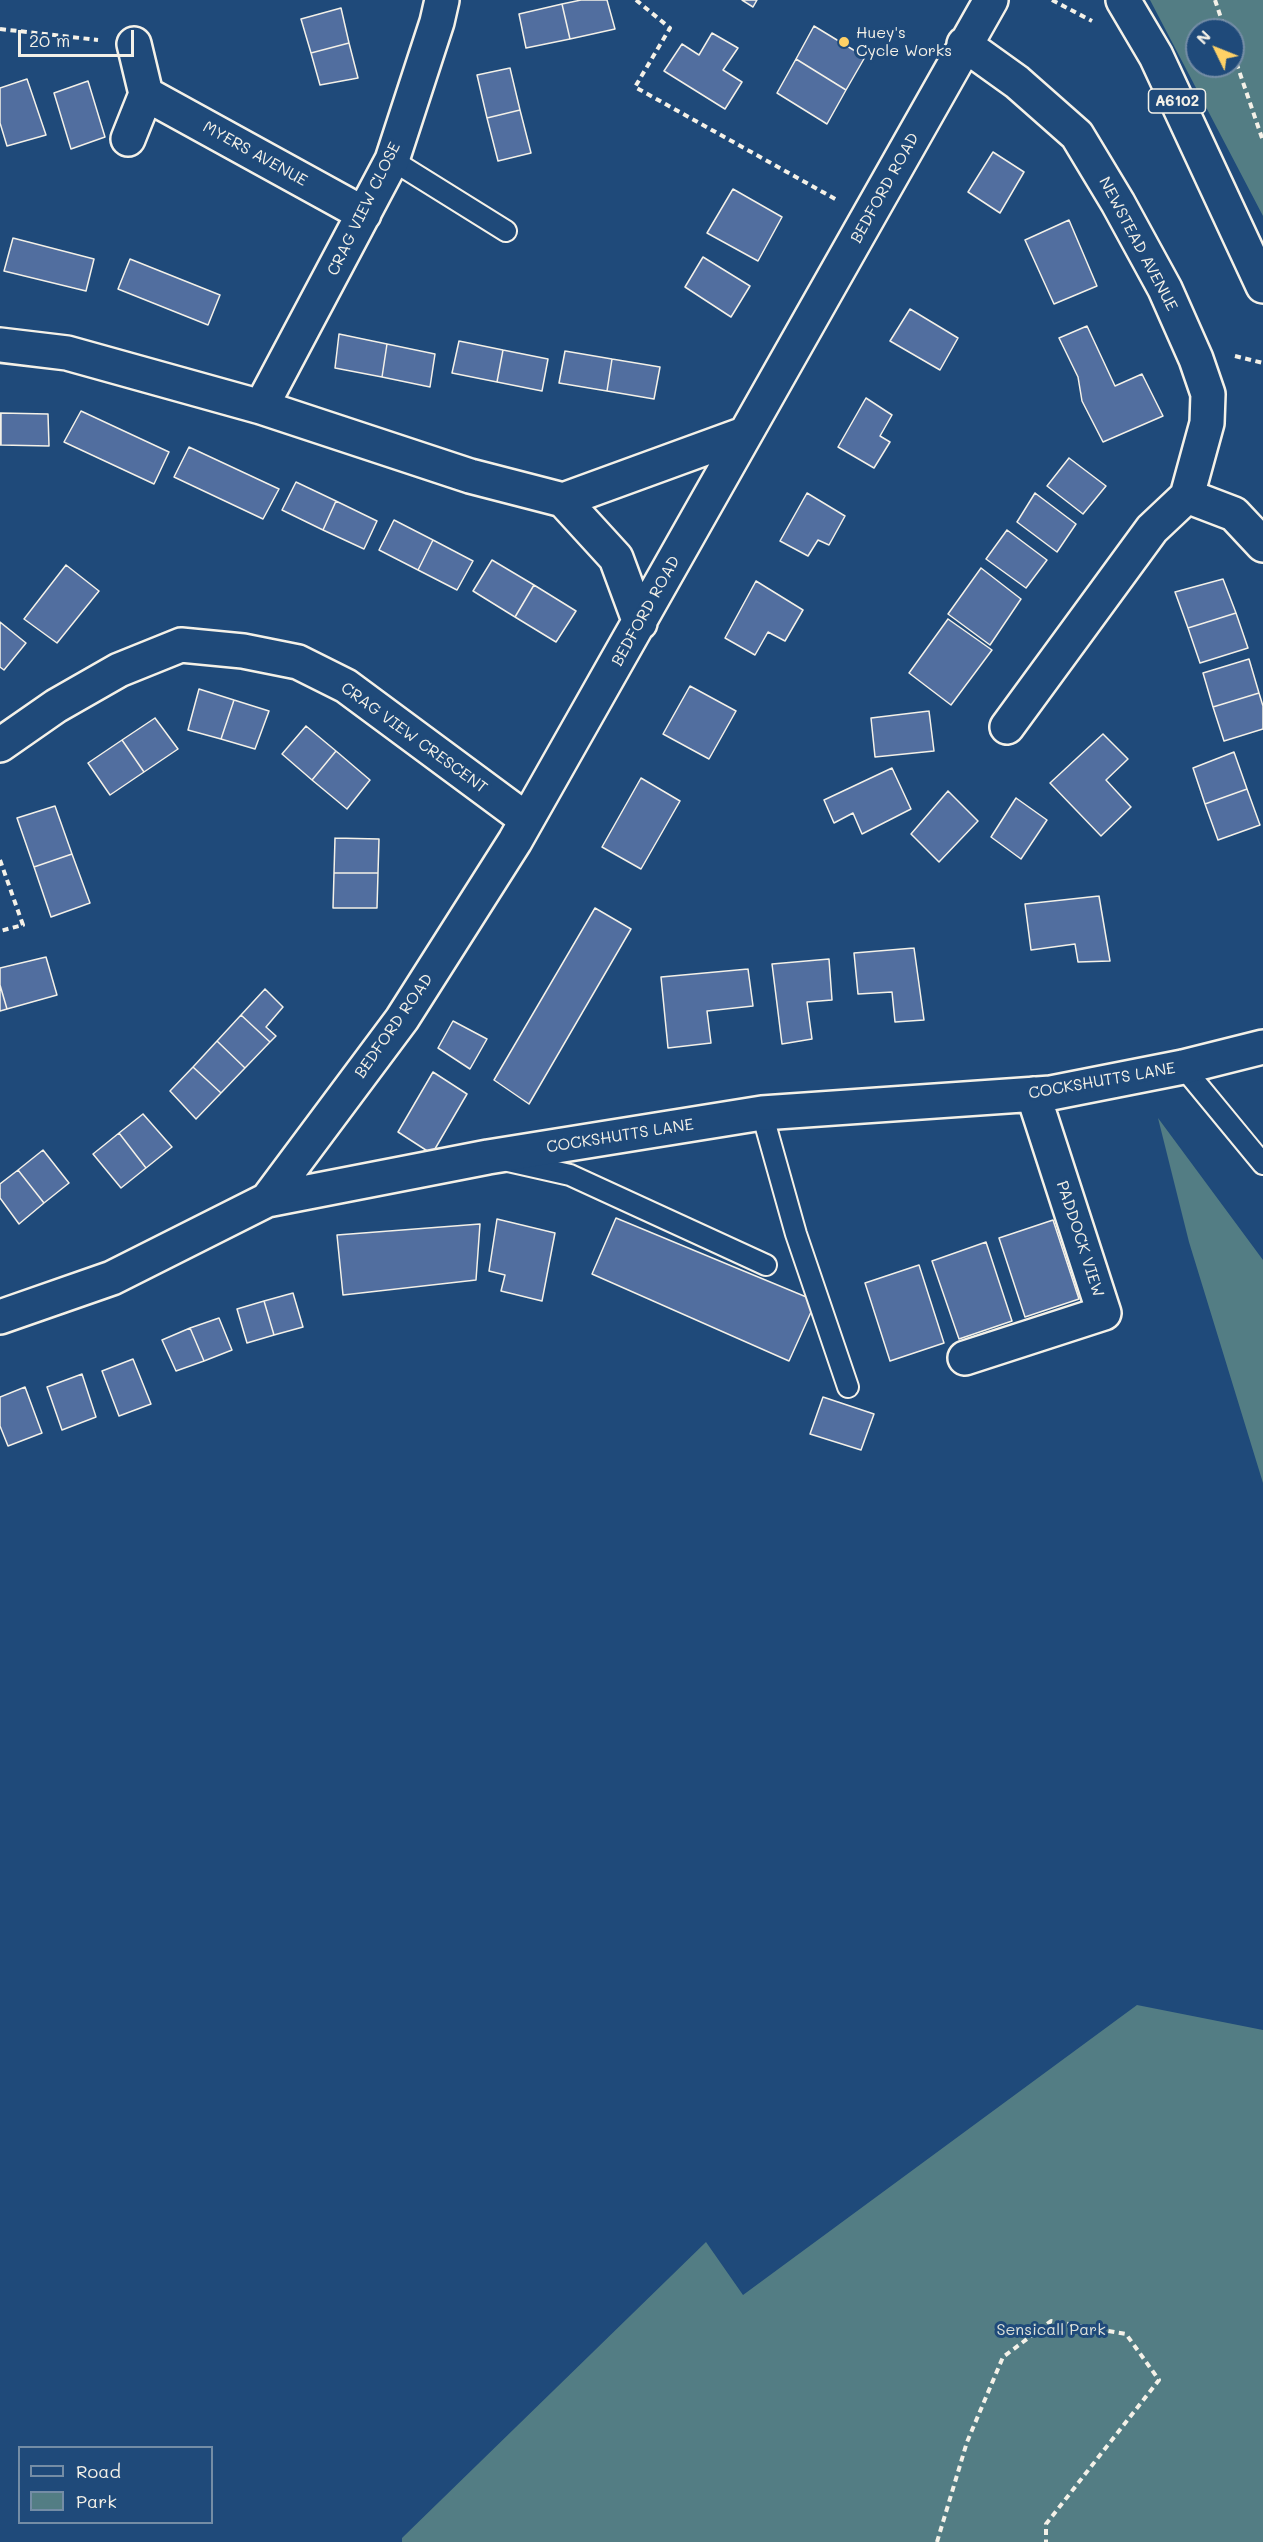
<!DOCTYPE html>
<style>
body{margin:0}
#map{position:relative;width:1263px;height:2542px;overflow:hidden;background:#1f4a7a;font-family:Mali,sans-serif}
canvas{display:block}
.legend{position:absolute;left:18px;top:2446px;width:195px;height:78px;box-sizing:border-box;background:#1f4a7a;border:2px solid #748da6;margin:0;padding:8px 10px;list-style:none;font-size:18px;color:#f4f1e8}
.legend li{display:flex;align-items:center;gap:12px;height:30px}
.legend b{width:30px;border:2px solid #748da6}
.north{position:absolute;left:1185px;top:18px;width:60px;height:60px;box-sizing:border-box;background:#1f4a7a;border:2px solid #748da6;border-radius:50%;rotate:313deg;font-size:16px;font-weight:700;line-height:24px;text-align:center;color:#f4f1e8}
.north::after{content:'';display:block;margin:auto;width:21px;height:27px;background:#ffd166;clip-path:polygon(50% 0,100% 100%,50% 72%,0 100%)}
.scale{position:absolute;left:18px;top:30px;width:116px;height:27px;box-sizing:border-box;border:3px solid #f4f1e8;border-top:0;padding-left:8px;font-size:18px;line-height:21px;white-space:nowrap;color:#f4f1e8;-webkit-text-stroke:4px #1f4a7a;paint-order:stroke}
</style>
<div id="map">
<canvas width="1263" height="2542"></canvas>
<ul class="legend">
<li><b style="height:8px;background:#1f4a7a"></b>Road</li>
<li><b style="height:16px;background:#537d84"></b>Park</li>
</ul>
<div class="north">N</div>
<div class="scale">20 m</div>
</div>
<script>
const ctx = document.querySelector('canvas').getContext('2d');
ctx.lineJoin = 'round';
function fill(path, color) {
  ctx.fillStyle = color;
  ctx.fill(path, 'evenodd');
}
function poly(rows) {
  const path = new Path2D();
  for (const r of rows) {
    path.moveTo(r[0], r[1]);
    for (let i = 2; i < r.length; i += 2) path.lineTo(r[i], r[i + 1]);
  }
  return path;
}
function strokePath(path, color, width, dash) {
  ctx.strokeStyle = color;
  ctx.lineWidth = width;
  ctx.lineCap = dash ? 'butt' : 'round';
  ctx.setLineDash(dash || []);
  ctx.stroke(path);
}
function write(font, color, halo, rows, align = 'center') {
  ctx.font = font + ' Mali,sans-serif';
  ctx.lineWidth = 6;
  ctx.setLineDash([]);
  ctx.textBaseline = 'middle';
  ctx.strokeStyle = halo;
  ctx.fillStyle = color;
  for (const [text, x, y, turn = 0] of rows) {
    ctx.save();
    ctx.translate(x, y);
    ctx.rotate((+turn || 0) * Math.PI / 180);
    ctx.textAlign = isNaN(turn) ? turn : align;
    if (halo) ctx.strokeText(text, 0, 0);
    ctx.fillText(text, 0, 0);
    ctx.restore();
  }
}
fill(poly([
 [1150,0,1263,0,1263,216],
 [1197,30,1233,30,1233,66,1197,66],
 [1158,1118,1263,1260,1263,1483,1189,1242],
 [1137,2005,1263,2030,1263,2542,402,2542,402,2538,706,2242,743,2295]
]), '#537d84');
const building = poly([
 [581,0,607,0,615,29,570,39,562,4,581,0],
 [742,0,757,0,753,7,742,0],
 [562,4,570,39,526,48,519,14,562,4],
 [341,8,349,43,311,53,301,19,341,8],
 [814,26,865,57,846,90,796,59,814,26],
 [712,33,738,48,723,70,742,82,725,109,664,71,682,44,699,55,712,33],
 [349,43,358,78,320,85,311,53,349,43],
 [796,59,846,90,827,124,777,93,796,59],
 [510,68,520,110,487,118,477,75,510,68],
 [27,79,46,135,7,146,0,123,0,88,27,79],
 [88,81,105,137,71,149,54,93,88,81],
 [520,110,531,153,498,161,487,118,520,110],
 [993,152,1024,172,1000,213,968,192,993,152],
 [733,189,782,217,758,261,707,233,733,189],
 [1069,220,1097,286,1054,304,1025,240,1069,220],
 [13,238,94,259,86,291,4,271,13,238],
 [703,257,750,286,731,317,685,287,703,257],
 [130,259,220,295,208,325,118,289,130,259],
 [910,309,958,338,940,370,890,341,910,309],
 [1087,326,1115,386,1142,374,1163,416,1103,442,1082,401,1078,377,1059,338,1087,326],
 [339,334,387,344,382,377,335,368,339,334],
 [459,341,503,350,497,382,452,373,459,341],
 [387,344,435,354,430,387,382,377,387,344],
 [503,350,548,359,542,391,497,382,503,350],
 [565,351,612,359,607,391,559,383,565,351],
 [612,359,660,367,654,399,607,391,612,359],
 [866,398,892,415,880,436,890,442,874,468,838,447,866,398],
 [81,411,169,452,154,484,64,442,81,411],
 [0,413,1,413,1,445,0,445,0,413],
 [1,413,48,414,49,446,1,445,1,413],
 [189,447,279,489,263,519,174,477,189,447],
 [1069,458,1106,486,1083,514,1047,486,1069,458],
 [296,482,336,501,323,530,282,510,296,482],
 [807,493,845,516,829,545,818,540,808,556,780,541,807,493],
 [1035,493,1076,524,1057,552,1017,522,1035,493],
 [336,501,377,521,364,549,323,530,336,501],
 [394,520,433,540,418,570,379,550,394,520],
 [1007,530,1047,560,1026,588,986,559,1007,530],
 [433,540,473,561,457,590,418,570,433,540],
 [492,560,534,585,515,617,473,591,492,560],
 [66,565,99,591,57,643,24,619,66,565],
 [981,568,1021,599,990,645,948,614,981,568],
 [1223,579,1236,613,1188,628,1175,592,1223,579],
 [756,581,803,610,785,641,768,632,755,655,725,638,756,581],
 [534,585,576,611,556,642,515,617,534,585],
 [1236,613,1248,648,1200,663,1188,628,1236,613],
 [948,619,992,650,951,705,909,673,948,619],
 [0,622,26,643,4,670,0,667,0,622],
 [1249,659,1259,693,1213,707,1203,673,1249,659],
 [690,686,736,711,709,759,663,734,690,686],
 [199,689,234,700,221,739,188,730,199,689],
 [1259,693,1263,706,1263,729,1224,741,1213,707,1259,693],
 [234,700,269,711,255,749,221,739,234,700],
 [929,711,934,751,875,757,871,718,929,711],
 [155,718,178,749,144,772,122,740,155,718],
 [306,726,336,751,312,780,282,754,306,726],
 [1103,734,1128,759,1106,780,1131,807,1101,836,1050,783,1103,734],
 [122,740,144,772,110,795,88,763,122,740],
 [336,751,370,780,347,809,312,780,336,751],
 [1234,752,1247,789,1205,804,1193,768,1234,752],
 [892,768,911,809,862,834,853,813,834,823,824,800,892,768],
 [641,778,680,801,641,869,602,847,641,778],
 [1247,789,1260,825,1218,840,1205,804,1247,789],
 [948,791,978,821,939,862,911,834,948,791],
 [1016,798,1047,820,1021,859,991,837,1016,798],
 [55,806,72,854,34,867,17,818,55,806],
 [335,838,379,839,378,873,334,873,335,838],
 [72,854,90,903,51,917,34,867,72,854],
 [334,873,378,873,377,908,333,908,334,873],
 [1099,896,1110,961,1078,962,1075,944,1031,950,1025,904,1099,896],
 [595,908,631,929,529,1104,494,1080,595,908],
 [914,948,924,1020,895,1022,892,992,858,994,854,953,914,948],
 [46,957,57,995,7,1009,0,985,0,968,46,957],
 [829,959,832,1000,807,1002,812,1039,782,1044,772,964,829,959],
 [748,969,753,1006,707,1011,711,1043,668,1048,661,977,748,969],
 [0,985,7,1009,0,1011,0,985],
 [265,989,283,1007,266,1027,276,1036,270,1042,241,1015,265,989],
 [241,1015,270,1042,245,1068,217,1041,241,1015],
 [453,1021,487,1039,470,1069,438,1048,453,1021],
 [217,1041,245,1068,221,1093,193,1067,217,1041],
 [193,1067,221,1093,196,1119,170,1091,193,1067],
 [433,1072,467,1094,432,1154,398,1132,433,1072],
 [143,1114,172,1147,146,1168,119,1133,143,1114],
 [119,1133,146,1168,121,1188,93,1154,119,1133],
 [43,1150,69,1183,44,1203,18,1170,43,1150],
 [18,1170,44,1203,19,1224,0,1198,0,1184,18,1170],
 [616,1218,816,1301,789,1361,592,1274,616,1218],
 [497,1219,555,1233,542,1301,501,1291,505,1275,489,1271,497,1219],
 [1053,1220,1079,1299,1025,1317,999,1238,1053,1220],
 [480,1224,476,1280,343,1295,337,1235,480,1224],
 [986,1242,1012,1321,959,1339,932,1261,986,1242],
 [919,1265,944,1343,890,1361,865,1283,919,1265],
 [293,1293,303,1327,274,1335,264,1301,293,1293],
 [264,1301,274,1335,247,1343,237,1309,264,1301],
 [219,1318,232,1350,204,1361,190,1328,219,1318],
 [190,1328,204,1361,176,1371,162,1340,190,1328],
 [133,1359,151,1404,119,1416,102,1371,133,1359],
 [82,1374,96,1417,62,1430,47,1387,82,1374],
 [25,1387,42,1433,8,1446,0,1426,0,1397,25,1387],
 [823,1397,874,1414,861,1450,810,1434,823,1397]
]);
fill(building, '#516e9f');
strokePath(building, '#f4f1e8', 1.5);
const service = poly([
 [392,160,506,231],
 [1183,1067,1263,1164],
 [762,1113,796,1234,848,1387],
 [508,1161,570,1175,766,1265]
]);
const minor = poly([
 [134,44,146,94],
 [964,44,1017,82,1077,135,1118,203,1165,289,1196,359,1208,394,1207,423,1187,496,1152,529,1007,727],
 [128,139,146,94,364,214],
 [0,345,67,353,261,407,470,476,563,500,616,558,640,623],
 [261,407,392,160,437,22,442,0],
 [1187,496,1234,514,1263,545],
 [563,500,744,434],
 [0,745,56,706,119,670,181,645,243,651,298,662,346,686,527,820],
 [267,1200,402,1019,515,841,991,0],
 [0,1317,112,1278,267,1200,488,1157,762,1113,1051,1093,1183,1067,1263,1047],
 [965,1358,1104,1313,1033,1094]
]);
const primary = poly([
 [1123,0,1156,56,1263,286]
]);
strokePath(service, '#f4f1e8', 24);
strokePath(minor, '#f4f1e8', 38);
strokePath(primary, '#f4f1e8', 38);
strokePath(poly([
 [636,0,670,28,635,87,837,200],
 [1052,0,1092,21],
 [1215,0,1225,30],
 [0,29,98,40],
 [1233,53,1263,141],
 [1235,356,1263,363],
 [0,860,23,925,0,931],
 [937,2542,967,2442,1003,2357,1051,2321,1126,2334,1159,2380,1046,2524,1046,2542]
]), '#f4f1e8', 4, [6, 4.5]);
strokePath(service, '#1f4a7a', 20);
strokePath(minor, '#1f4a7a', 33);
strokePath(primary, '#1f4a7a', 33);
for (const [x, y, r, color] of [
 [844,42,6,"#ffd166"]
]) {
  const dot = new Path2D();
  dot.arc(x, y, r, 0, 2 * Math.PI);
  ctx.fillStyle = color;
  ctx.fill(dot);
  strokePath(dot, '#1f4a7a', 2);
}
for (const [x, y, w] of [
 [1177,101,57]
]) {
  const box = new Path2D();
  box.roundRect(x - w / 2, y - 12, w, 24, 4.5);
  ctx.fillStyle = '#1f4a7a';
  ctx.fill(box);
  strokePath(box, '#f4f1e8', 1.5);
}
write('bold 15px', '#f4f1e8', null, [
 ["A6102",1177,101]
]);
write('16px', '#f4f1e8', '#1f4a7a', [
 ["Huey's",856,33],
 ["Cycle Works",856,51]
], 'left');
write('16px', '#f4f1e8', '#1f4a7a', [
 ["MYERS AVENUE",255,154,29],
 ["BEDFORD ROAD",885,188,-61],
 ["CRAG VIEW CLOSE",364,209,-64],
 ["NEWSTEAD AVENUE",1138,244,62],
 ["BEDFORD ROAD",646,611,-61],
 ["CRAG VIEW CRESCENT",414,738,36],
 ["BEDFORD ROAD",394,1026,-55],
 ["COCKSHUTTS LANE",1102,1081,-10],
 ["COCKSHUTTS LANE",620,1136,-9],
 ["PADDOCK VIEW",1080,1239,72]
]);
write('16px', '#dce0d9', '#1f4a7a', [
 ["Sensicall Park",1051,2330]
]);
</script>
